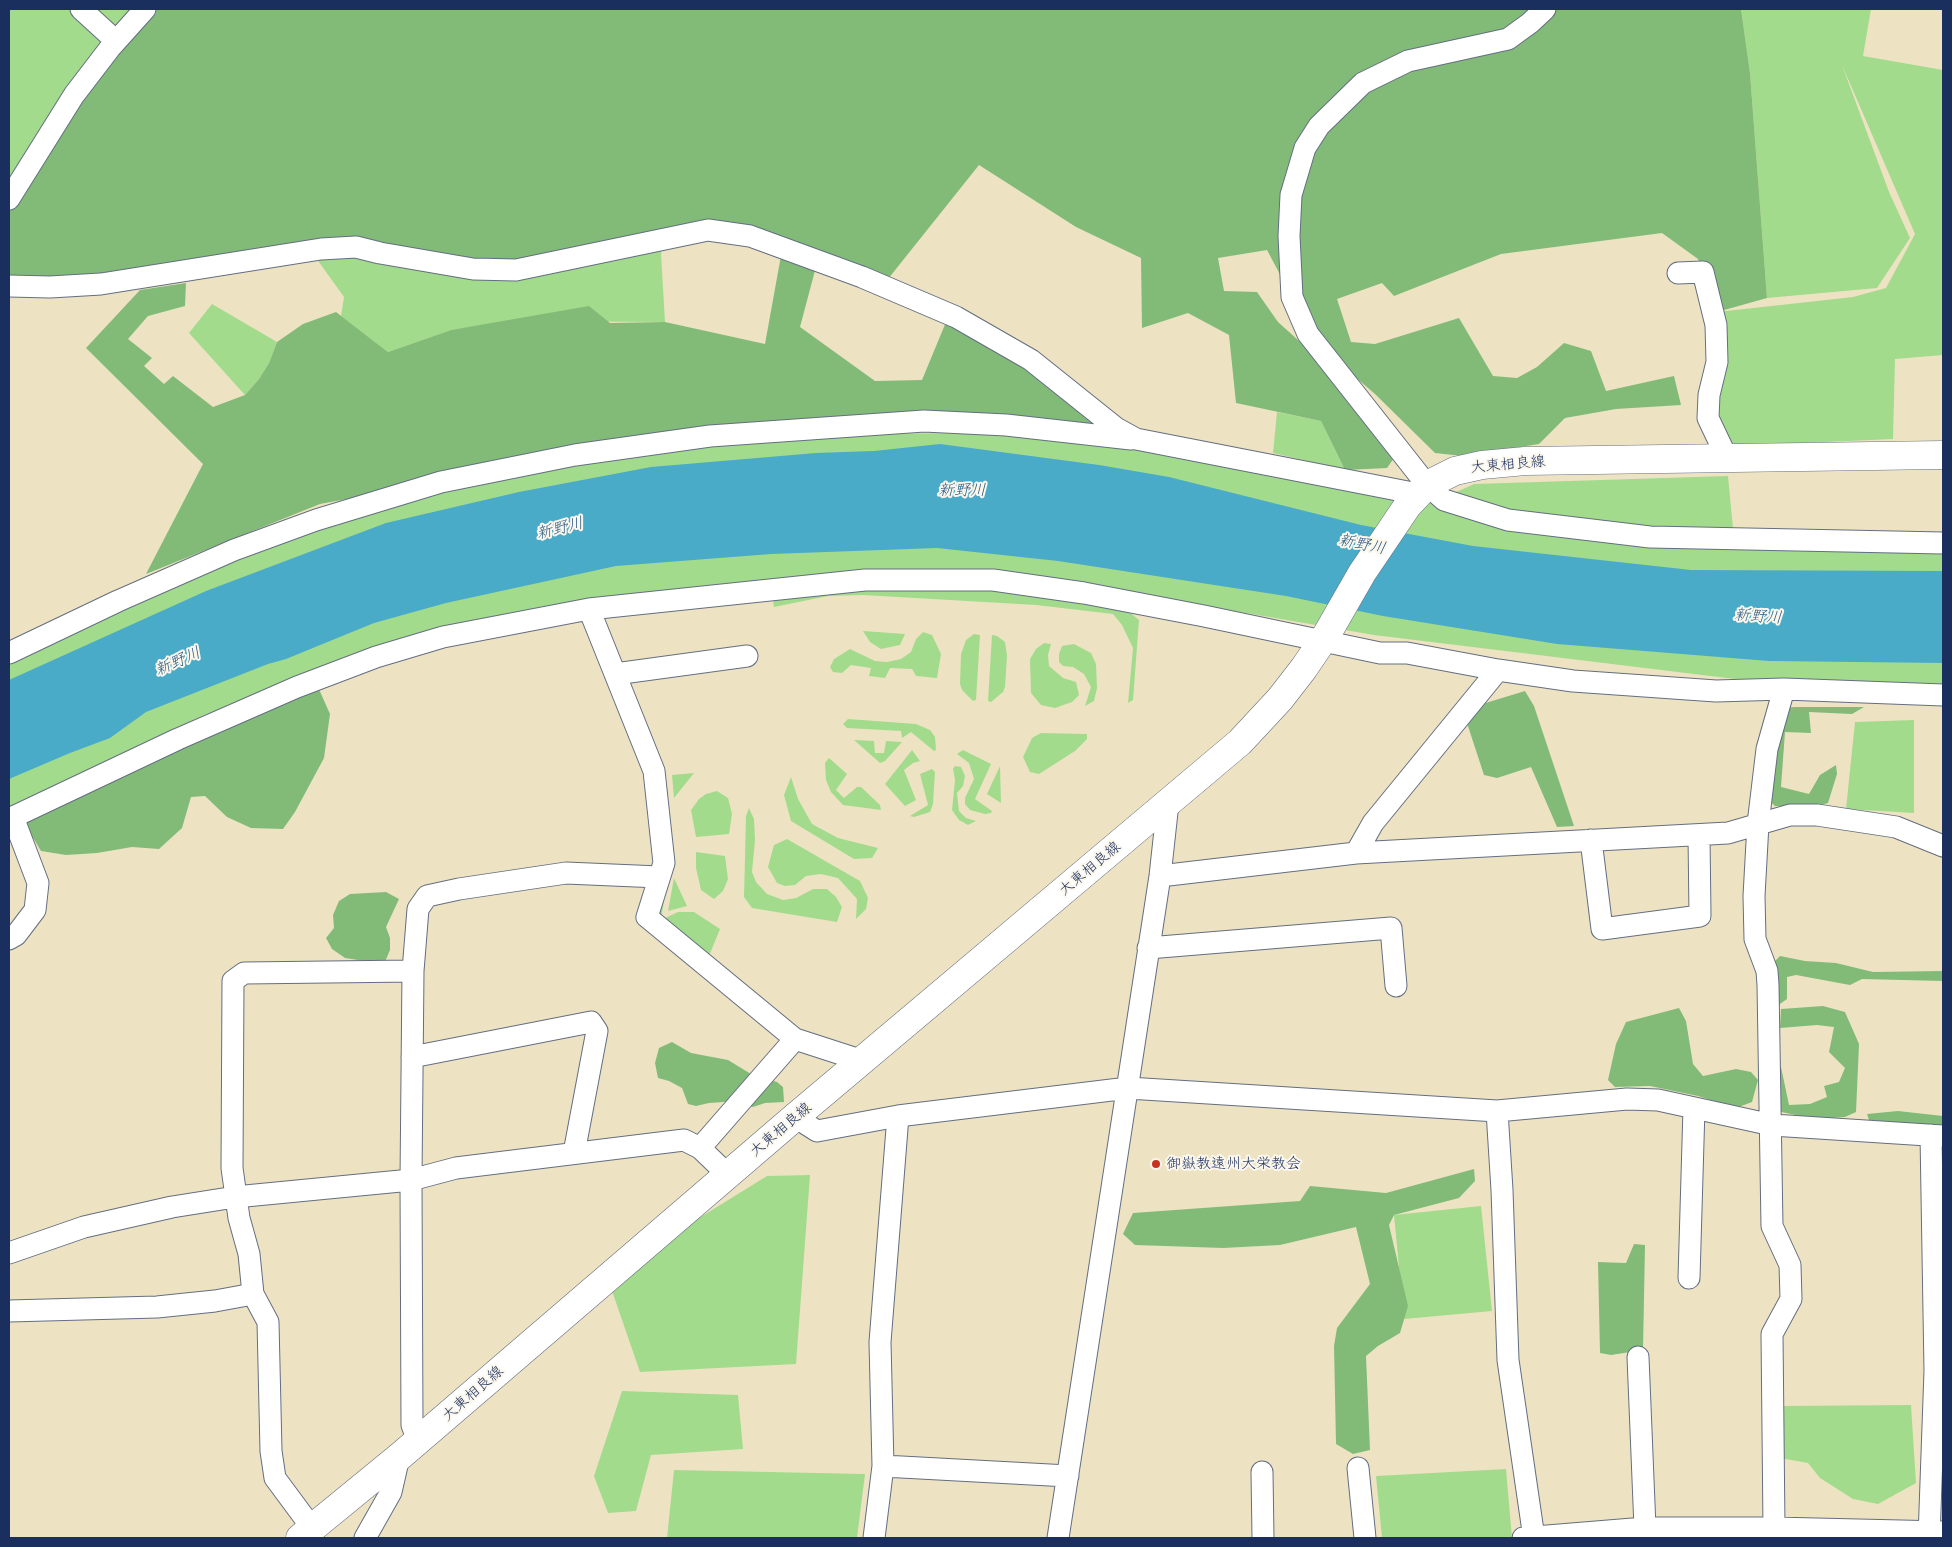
<!DOCTYPE html>
<meta charset="utf-8">
<style>
body{margin:0}
#map{position:relative;width:1952px;height:1547px;overflow:hidden;background:#ede3c3;font-family:Itim,sans-serif}
canvas{display:block}
.frame{position:absolute;inset:0;border:10px solid #1b2f5e;pointer-events:none}
</style>
<div id="map">
<canvas width="1952" height="1547"></canvas>
<div class="frame"></div>
</div>
<script>
const ctx = document.querySelector('canvas').getContext('2d');
ctx.lineJoin = 'round';
function fill(path, color) {
  ctx.fillStyle = color;
  ctx.fill(path, 'evenodd');
}
function poly(rows) {
  const path = new Path2D();
  for (const r of rows) {
    path.moveTo(r[0], r[1]);
    for (let i = 2; i < r.length; i += 2) path.lineTo(r[i], r[i + 1]);
  }
  return path;
}
function strokePath(path, color, width, dash) {
  ctx.strokeStyle = color;
  ctx.lineWidth = width;
  ctx.lineCap = dash ? 'butt' : 'round';
  ctx.setLineDash(dash || []);
  ctx.stroke(path);
}
function write(font, color, halo, rows, align = 'center') {
  ctx.font = font + ' Itim,"Klee One",sans-serif';
  ctx.lineWidth = 4;
  ctx.setLineDash([]);
  ctx.textBaseline = 'middle';
  ctx.strokeStyle = halo;
  ctx.fillStyle = color;
  for (const [text, x, y, turn = 0] of rows) {
    ctx.save();
    ctx.translate(x, y);
    ctx.rotate((+turn || 0) * Math.PI / 180);
    ctx.textAlign = isNaN(turn) ? turn : align;
    if (halo) ctx.strokeText(text, 0, 0);
    ctx.fillText(text, 0, 0);
    ctx.restore();
  }
}
fill(poly([
 [9,9,141,9,9,202],
 [1741,9,1871,9,1863,56,1943,70,1943,355,1895,359,1893,439,1736,446,1714,425,1717,312,1853,297,1886,288,1915,234,1842,65,1889,192,1910,238,1877,288,1767,298,1750,73],
 [664,239,661,254,665,322,511,321,451,330,388,352,341,316,344,297,311,251],
 [212,304,277,342,269,363,259,379,245,395,189,333],
 [1277,412,1321,421,1345,470,1273,453],
 [1010,433,1197,454,1432,503,1474,484,1728,476,1734,539,1943,546,1943,684,1735,679,1374,635,1118,591,1030,574,969,571,443,637,206,714,9,809,9,661,199,565,435,484,745,434],
 [819,587,991,587,1117,602,1139,620,1133,700,1128,703,1133,648,1122,625,1113,614,1036,605,863,595,828,596,774,607,772,594],
 [863,631,905,634,900,645,881,649,870,642],
 [923,632,932,635,941,654,937,678,916,676,912,669,890,668,885,678,869,676,871,668,851,665,842,673,833,672,830,667,834,659,850,649,875,661,887,662,901,659,911,652,916,639],
 [974,634,980,635,976,700,973,701,962,690,960,684,961,654,966,640],
 [992,635,997,636,1005,642,1007,656,1005,687,1003,692,991,702,988,701],
 [1044,643,1051,644,1048,655,1049,666,1063,678,1076,682,1079,695,1072,702,1055,708,1041,705,1031,693,1030,659,1036,649],
 [1074,644,1091,653,1096,664,1097,688,1094,701,1085,706,1091,687,1084,674,1073,667,1063,666,1059,662,1059,654,1062,646],
 [848,719,916,724,930,730,935,737,936,750,934,751,911,732,902,738,901,731,847,728,843,724],
 [1914,720,1914,813,1846,809,1855,722],
 [1041,733,1087,734,1087,739,1075,751,1039,774,1030,772,1023,757,1032,738],
 [854,740,874,741,875,753,884,753,886,741,902,742,885,761,880,763],
 [912,750,920,761,913,763,904,770,916,800,905,806,885,784],
 [963,750,991,764,975,799,992,811,991,813,985,814,970,810,965,804,965,798,974,779,969,763,957,754],
 [829,758,847,774,836,790,844,798,857,787,861,787,880,805,881,810,843,805,831,792,826,780,825,763],
 [955,766,961,767,965,776,963,786,957,793,959,811,966,818,976,821,968,825,959,820,952,810,955,780,953,769],
 [1000,766,1001,803,987,794],
 [932,769,935,772,934,787,933,804,930,812,914,817,910,816,928,805,920,774],
 [694,773,674,798,672,775],
 [791,777,798,799,812,824,838,838,878,848,872,858,854,859,791,821,784,795],
 [717,791,728,798,732,814,729,834,696,837,691,810,699,799,706,794],
 [749,808,754,819,755,840,752,872,756,882,767,894,783,900,796,898,813,889,827,889,836,897,842,907,837,922,752,908,744,897,746,816],
 [787,839,860,881,868,898,866,909,856,919,857,899,838,878,821,874,806,876,795,885,785,886,777,883,768,867,774,845],
 [696,852,725,856,728,879,723,891,714,899,701,890,696,868],
 [669,869,661,920,678,912,694,912,720,929,709,956,649,912],
 [674,878,687,906,668,911],
 [810,1175,796,1364,640,1372,611,1288,691,1223,767,1176],
 [1481,1206,1492,1311,1404,1319,1394,1215],
 [622,1391,738,1395,743,1449,651,1455,636,1511,608,1513,594,1476],
 [1911,1405,1916,1483,1878,1504,1853,1499,1820,1478,1808,1463,1780,1458,1779,1406],
 [1506,1469,1512,1538,1382,1538,1376,1476],
 [674,1470,865,1474,857,1538,667,1538]
]), '#a3db8d');
fill(poly([
 [141,9,1741,9,1750,73,1767,298,1717,312,1698,259,1662,233,1501,254,1394,296,1382,283,1337,299,1351,342,1375,344,1459,318,1493,376,1517,378,1537,367,1564,343,1591,351,1606,391,1674,376,1681,405,1616,409,1565,418,1539,444,1463,456,1435,453,1375,394,1346,369,1292,297,1267,250,1218,258,1224,291,1257,292,1278,322,1318,358,1394,458,1387,468,1345,470,1321,421,1236,403,1229,335,1188,313,1142,328,1141,258,1076,227,979,165,888,279,817,263,800,327,875,381,922,380,946,322,1021,358,1104,430,938,422,517,467,320,504,146,574,203,464,86,348,140,290,186,283,185,306,148,316,128,339,152,358,144,366,164,384,173,376,213,407,245,395,259,379,269,363,277,342,303,324,336,312,388,352,451,330,589,306,610,323,665,322,765,344,782,250,708,230,516,270,337,248,116,279,9,282,9,205],
 [318,687,330,714,324,758,295,812,283,829,251,828,227,817,205,796,191,797,182,828,159,849,132,847,97,853,66,855,41,851,19,814],
 [1525,691,1534,706,1574,826,1557,827,1531,767,1497,778,1484,775,1465,717,1479,705],
 [1794,707,1864,707,1852,714,1809,712,1811,733,1785,732,1781,787,1809,794,1820,775,1836,765,1837,774,1828,803,1815,807,1775,806,1770,801,1783,715,1786,708],
 [386,892,399,899,386,927,390,938,390,950,384,964,345,958,332,949,326,938,334,928,333,915,339,901,350,894],
 [1780,956,1805,961,1836,963,1873,972,1943,971,1943,981,1862,979,1850,985,1796,975,1787,977,1787,999,1777,1006,1771,965],
 [1823,1006,1845,1012,1859,1044,1856,1112,1845,1117,1814,1119,1777,1111,1772,1069,1781,1067,1789,1105,1810,1104,1827,1097,1824,1086,1839,1082,1845,1068,1829,1052,1834,1027,1817,1025,1780,1028,1781,1009],
 [1679,1008,1686,1021,1693,1064,1703,1076,1736,1069,1751,1072,1758,1080,1752,1102,1736,1108,1698,1096,1650,1086,1615,1087,1608,1080,1616,1044,1626,1022],
 [672,1042,691,1053,728,1060,751,1074,737,1101,709,1103,696,1106,688,1104,682,1088,669,1081,658,1078,655,1063,659,1048],
 [763,1078,777,1082,783,1087,784,1102,765,1103,753,1107,743,1105],
 [1898,1111,1943,1116,1943,1126,1869,1120,1867,1114],
 [1474,1169,1475,1181,1459,1198,1394,1215,1389,1225,1408,1306,1400,1333,1378,1346,1366,1356,1370,1450,1353,1454,1336,1444,1334,1346,1337,1328,1370,1284,1356,1227,1280,1245,1223,1248,1135,1245,1123,1234,1133,1213,1300,1201,1310,1186,1386,1193],
 [1634,1244,1645,1245,1643,1350,1611,1355,1600,1353,1598,1262,1626,1263]
]), '#82bb78');
fill(poly([
 [940,444,1099,465,1169,477,1361,525,1473,546,1691,570,1943,571,1943,663,1769,661,1557,644,1383,616,1286,596,1058,561,937,548,771,554,616,566,446,603,374,623,286,659,268,664,146,712,110,738,70,753,9,779,9,680,206,591,386,523,519,492,651,467,816,453,874,451]
]), '#49abc8');
const minor = poly([
 [81,9,116,41],
 [1545,9,1530,23,1508,39,1408,61,1363,83,1319,126,1305,148,1291,195,1289,236,1292,297,1308,334,1427,485,1444,500,1508,520,1650,537,1943,543],
 [9,199,74,95,110,48,145,9],
 [1678,273,1703,272,1716,325,1717,362,1709,395,1708,418,1727,458],
 [9,286,50,287,101,284,321,249,356,247,380,253,473,269,516,270,708,230,750,236,862,277,956,317,1031,360,1116,428,1136,439,1418,494],
 [589,609,654,771,664,863,647,917,795,1039,863,1061],
 [9,653,118,601,234,550,316,520,441,482,575,455,710,436,924,421,1006,425,1131,439],
 [615,674,747,656],
 [9,819,178,739,297,687,376,657,443,637,589,609,865,580,993,580,1084,593,1204,616,1380,653,1407,653,1498,670,1573,681,1716,691,1784,689,1943,695],
 [1591,840,1602,929,1700,916,1699,835],
 [1356,853,1373,823,1498,670],
 [1160,876,1356,853,1728,833,1790,815,1817,815,1896,827,1943,846],
 [9,939,16,935,35,910,38,883,13,817],
 [1148,948,1391,928,1396,986],
 [412,1057,591,1022,597,1031,574,1153],
 [1497,1111,1502,1190,1508,1360,1534,1538],
 [795,1117,817,1131,898,1116,1128,1088,1497,1111,1627,1099,1658,1100,1772,1125,1943,1136],
 [700,1148,795,1039],
 [9,1253,84,1227,172,1207,235,1197,411,1180,456,1168,684,1140,700,1148,728,1175],
 [1689,1278,1694,1108],
 [9,1311,157,1307,215,1301,253,1294],
 [1638,1357,1645,1528],
 [418,1441,412,1425,411,1180,413,971,418,909,427,896,459,889,566,873,659,877],
 [883,1466,880,1342,898,1116],
 [1358,1468,1365,1538],
 [1262,1472,1263,1538],
 [312,1528,275,1478,271,1451,268,1322,253,1294,249,1254,239,1218,232,1168,233,981,244,973,413,971],
 [1774,1528,1772,1334,1791,1299,1790,1265,1772,1226,1768,985,1767,971,1755,939,1754,896,1758,824,1767,749,1784,689],
 [365,1538,391,1492,399,1457],
 [874,1538,883,1466,1068,1476],
 [1058,1538,1160,876,1168,803],
 [1523,1538,1645,1528,1774,1528,1943,1532],
 [1929,1538,1935,1371,1931,1135]
]);
const major = poly([
 [300,1538,399,1457,795,1117,1240,742,1280,699,1304,668,1327,634,1362,573,1408,505,1427,485,1455,471,1482,465,1525,461,1943,455]
]);
strokePath(minor, '#646e81', 23);
strokePath(major, '#646e81', 29);
strokePath(minor, '#fff', 21);
strokePath(major, '#fff', 28);
for (const [x, y, r, color] of [
 [1156,1164,5,"#c8321e"]
]) {
  const dot = new Path2D();
  dot.arc(x, y, r, 0, 2 * Math.PI);
  ctx.fillStyle = color;
  ctx.fill(dot);
  strokePath(dot, '#fbf7ec', 2);
}
write('15px', '#1b2f5e', '#fbf7ec', [
 ["大東相良線",1508,465,-5],
 ["大東相良線",1090,869,-40],
 ["大東相良線",781,1130,-40],
 ["大東相良線",473,1394,-41]
]);
write('15px', '#1b2f5e', '#fbf7ec', [
 ["御嶽教遠州大栄教会",1166,1164]
], 'left');
write('italic 16px', '#2b5a83', '#fbf7ec', [
 ["新野川",962,491],
 ["新野川",560,529,-14],
 ["新野川",1362,545,11],
 ["新野川",1758,617,4],
 ["新野川",178,662,-24]
]);
</script>
